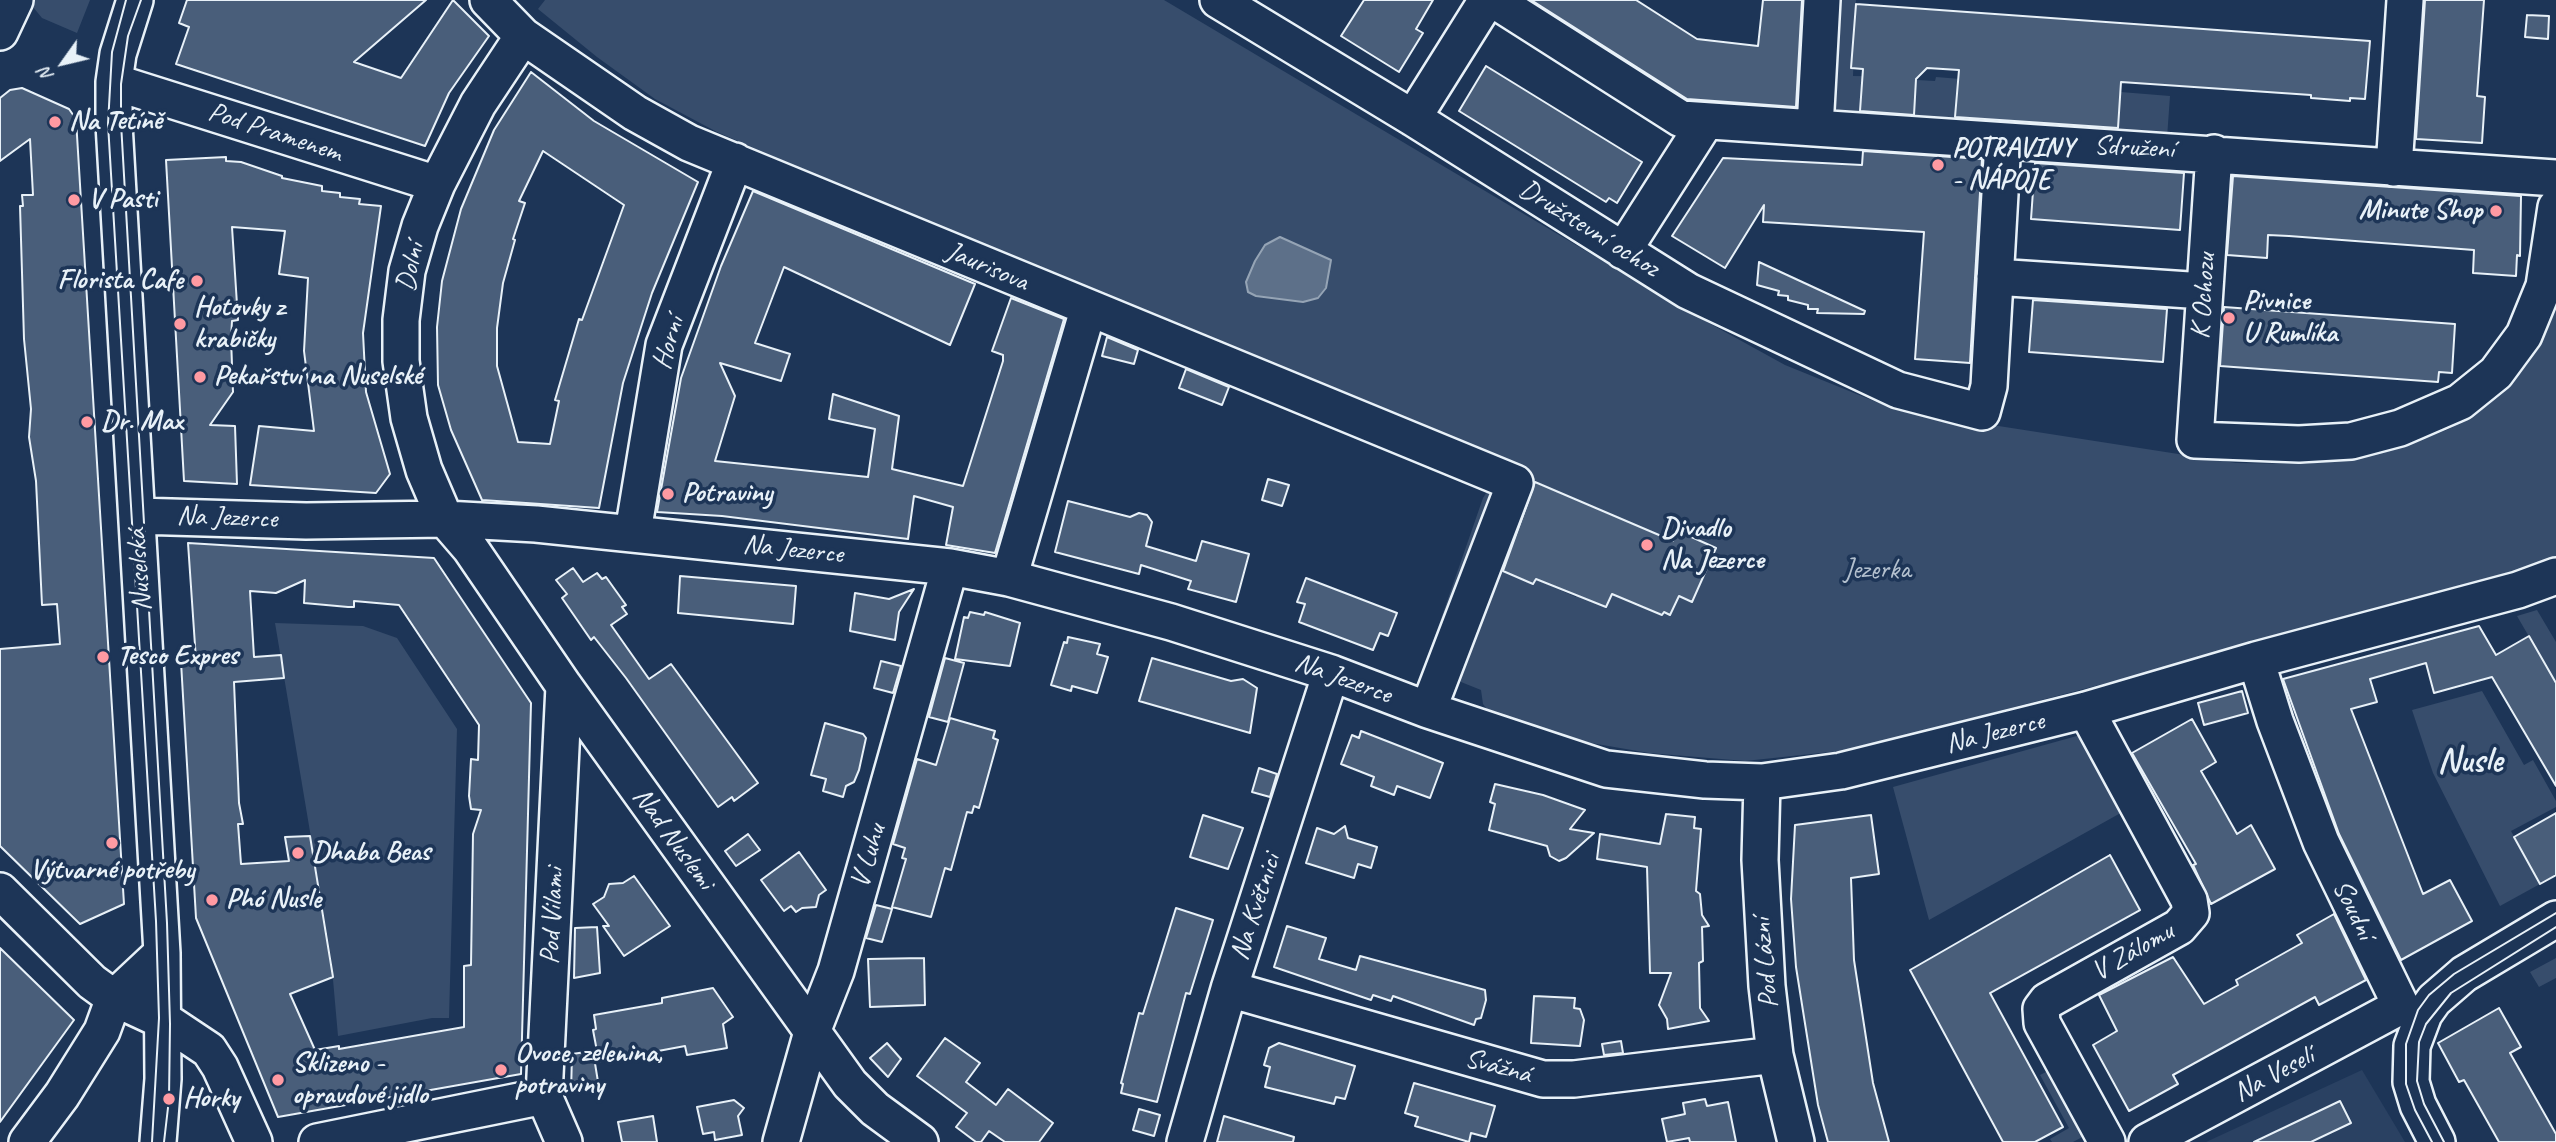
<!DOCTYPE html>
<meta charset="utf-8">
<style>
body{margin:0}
#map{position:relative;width:2556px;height:1142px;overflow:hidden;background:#1d3557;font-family:Caveat,sans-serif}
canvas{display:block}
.north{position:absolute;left:28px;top:28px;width:70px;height:70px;-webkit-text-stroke:5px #1d3557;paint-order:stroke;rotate:236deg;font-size:19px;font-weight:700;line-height:28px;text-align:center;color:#e8f1f8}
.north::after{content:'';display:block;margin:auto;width:24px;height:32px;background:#e8f1f8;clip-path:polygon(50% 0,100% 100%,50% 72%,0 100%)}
</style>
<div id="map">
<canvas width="2556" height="1142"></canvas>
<div class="north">N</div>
</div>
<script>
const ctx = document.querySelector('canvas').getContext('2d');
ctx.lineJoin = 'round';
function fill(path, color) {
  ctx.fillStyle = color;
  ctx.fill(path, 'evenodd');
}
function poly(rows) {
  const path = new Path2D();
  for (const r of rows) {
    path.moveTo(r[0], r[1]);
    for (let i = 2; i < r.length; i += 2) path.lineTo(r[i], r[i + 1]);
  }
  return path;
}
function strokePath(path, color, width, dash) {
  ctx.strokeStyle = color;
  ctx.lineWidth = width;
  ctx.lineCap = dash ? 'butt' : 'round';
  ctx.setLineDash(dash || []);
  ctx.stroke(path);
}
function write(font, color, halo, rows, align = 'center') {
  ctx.font = font + ' Caveat,sans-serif';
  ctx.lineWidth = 7;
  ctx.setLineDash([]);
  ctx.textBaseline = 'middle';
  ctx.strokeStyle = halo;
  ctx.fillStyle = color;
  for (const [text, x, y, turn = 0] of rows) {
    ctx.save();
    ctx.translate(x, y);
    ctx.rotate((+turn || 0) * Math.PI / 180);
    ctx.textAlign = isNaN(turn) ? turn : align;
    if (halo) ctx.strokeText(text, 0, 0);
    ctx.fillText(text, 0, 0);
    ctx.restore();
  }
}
fill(poly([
 [2362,1070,2405,1142,2206,1142]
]), '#2a4162');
fill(poly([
 [35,0,90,0,77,33,42,18,33,7],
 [545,0,1164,0,1687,311,1785,365,1896,410,2236,463,2306,464,2352,458,2400,448,2449,429,2488,405,2512,382,2540,342,2556,307,2556,560,2230,651,1849,750,1745,761,1649,753,1562,738,1489,712,1483,704,1481,690,1461,682,1457,674,1426,662,1483,498,1505,464,1102,298,717,132,655,99,597,57,538,9],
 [1531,480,1673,541,1678,531,1716,548,1692,602,1679,596,1662,615,1612,594,1578,594,1576,597,1535,579,1533,584,1494,567,1504,544,1571,573,1592,559,1512,524],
 [1838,0,1856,0,1853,76,1917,77,1917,80,1935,81,1936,77,2170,96,2167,138,2117,134,2119,113,2084,108,2082,132,1978,124,1980,103,1956,101,1955,122,1913,119,1915,99,1884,96,1882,117,1830,113],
 [2537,610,2556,642,2556,683,2517,616],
 [275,623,363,626,397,638,457,729,449,1018,432,1018,338,1036,331,957],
 [2482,691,2524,765,2533,760,2556,801,2556,807,2511,831,2540,884,2500,906,2433,773,2412,710],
 [2084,734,2126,810,1929,920,1893,787],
 [2556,958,2556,978,2539,987,2530,972],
 [2052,1069,2088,1134,2073,1142,2052,1142,2050,1139,2069,1128,2040,1075]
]), '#374d6c');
const water = poly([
 [1280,237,1331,260,1326,288,1318,298,1303,302,1256,296,1248,292,1246,282,1255,261,1265,245,1280,237]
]);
fill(water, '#5d7089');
strokePath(water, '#95a4b5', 2);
const building = poly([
 [187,0,426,0,354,62,401,78,453,0,489,36,449,93,425,146,176,64,189,27,179,23,187,0],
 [1364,0,1433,0,1416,29,1423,33,1399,72,1341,36,1364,0],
 [1531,0,1636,0,1697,39,1758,46,1763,0,1802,0,1796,107,1687,99,1531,0],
 [2425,0,2484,0,2477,96,2485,97,2482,143,2416,139,2425,0],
 [1856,4,2370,41,2365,99,2350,98,2350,101,2311,98,2311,95,2121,82,2118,128,1955,117,1959,70,1927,68,1916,79,1914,115,1860,111,1863,69,1851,68,1856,4],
 [2527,15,2549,16,2548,39,2525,37,2527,15],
 [1486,66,1642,162,1617,203,1609,198,1606,202,1459,111,1486,66],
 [531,72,594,121,698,182,652,293,623,383,599,508,482,500,451,430,438,385,437,327,442,281,461,209,494,130,531,72],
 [543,151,624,205,582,320,579,319,555,400,559,401,550,444,518,442,497,366,497,328,503,283,515,240,513,239,525,203,519,201,543,151],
 [22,88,69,109,76,119,124,904,80,924,0,846,0,649,60,644,57,604,42,605,36,481,29,437,31,409,24,339,20,206,23,206,22,195,33,195,30,139,0,161,0,98,10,90,22,88],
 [1863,151,1982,159,1970,363,1915,359,1924,232,1763,222,1764,205,1725,268,1672,236,1723,158,1862,165,1863,151],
 [226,157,226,161,241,162,282,176,282,178,322,186,322,191,340,193,340,197,360,199,359,204,381,206,363,333,366,392,390,474,376,493,250,485,259,426,314,431,304,351,308,278,279,274,285,231,232,227,238,320,232,321,231,338,233,392,210,425,235,426,237,484,184,481,166,160,226,157],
 [2035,163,2184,173,2180,230,2031,219,2035,163],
 [2233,176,2521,196,2520,256,2517,255,2516,276,2473,273,2474,250,2289,236,2268,235,2267,258,2227,255,2233,176],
 [753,191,975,284,950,345,784,267,755,343,790,354,781,381,720,363,735,396,715,461,868,477,875,429,829,419,833,394,899,416,892,469,963,486,1003,361,1003,355,992,351,1011,298,1064,319,995,553,946,545,953,507,914,496,908,539,722,516,657,512,681,378,721,266,753,191],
 [1759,262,1865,311,1864,314,1817,313,1818,309,1808,309,1808,305,1788,300,1788,296,1778,295,1779,291,1757,285,1759,262],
 [2033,300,2167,309,2163,362,2029,352,2033,300],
 [2224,307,2455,324,2452,373,2439,372,2438,382,2220,366,2224,307],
 [1107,337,1138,350,1134,364,1102,356,1107,337],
 [1186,369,1229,387,1222,405,1179,388,1186,369],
 [1268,479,1289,485,1282,506,1262,500,1268,479],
 [1535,482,1673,541,1678,531,1716,548,1692,602,1679,596,1670,615,1664,612,1662,615,1612,594,1606,607,1536,579,1533,584,1503,571,1535,482],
 [1068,501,1130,517,1139,513,1147,515,1152,522,1146,546,1196,561,1202,541,1249,554,1236,602,1188,589,1191,581,1141,565,1139,574,1055,552,1068,501],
 [188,543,434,558,531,703,521,1074,278,1117,196,918,181,662,196,660,188,543],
 [305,580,304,603,348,607,354,607,354,601,399,605,479,725,478,760,471,759,469,796,471,809,481,810,473,834,471,965,464,966,464,1027,339,1049,339,1046,315,1050,290,994,333,977,310,836,285,837,289,861,241,864,238,824,243,824,239,803,234,682,284,678,281,655,254,657,250,591,276,593,305,580],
 [573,568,583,582,597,573,602,579,606,577,626,605,622,607,627,614,611,625,649,679,671,664,758,783,734,801,732,797,718,807,626,678,594,637,591,640,562,598,567,594,556,580,573,568],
 [680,576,796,586,793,624,678,613,680,576],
 [1306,578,1397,613,1388,636,1380,633,1373,650,1299,622,1305,604,1297,602,1306,578],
 [914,589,899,612,895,640,850,631,855,593,889,599,914,589],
 [970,612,984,615,985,612,1020,623,1010,666,955,659,964,617,968,618,970,612],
 [2479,626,2496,655,2529,636,2556,683,2556,786,2492,677,2434,693,2426,663,2370,679,2377,702,2351,709,2423,894,2450,880,2472,921,2401,960,2339,834,2283,679,2479,626],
 [1068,637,1100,644,1097,654,1108,657,1097,693,1072,686,1071,691,1051,685,1064,642,1067,643,1068,637],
 [945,658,964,663,948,722,929,717,945,658],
 [1152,658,1231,681,1243,679,1257,688,1250,733,1139,701,1152,658],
 [881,661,901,666,893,693,874,688,881,661],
 [2242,691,2248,713,2204,725,2198,703,2242,691],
 [950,718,995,731,993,738,998,740,979,808,974,806,972,813,967,812,951,870,945,868,931,917,892,907,906,859,902,858,905,848,893,844,917,759,936,765,950,718],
 [2192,719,2216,762,2201,771,2219,802,2237,834,2251,825,2275,869,2211,904,2193,865,2196,864,2132,753,2192,719],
 [825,723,863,734,866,738,859,770,854,782,846,786,843,797,823,791,826,779,811,775,825,723],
 [1361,731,1443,763,1430,798,1397,786,1394,795,1389,793,1371,786,1374,777,1341,764,1352,735,1359,738,1361,731],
 [1259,768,1277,774,1270,797,1252,792,1259,768],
 [1495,784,1543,795,1585,810,1570,829,1594,833,1566,858,1559,861,1550,856,1547,846,1489,830,1495,804,1490,802,1495,784],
 [2556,813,2556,875,2540,884,2514,837,2556,813],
 [1666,814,1695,817,1694,828,1701,829,1696,891,1700,894,1702,915,1709,926,1702,927,1703,961,1699,963,1700,1008,1709,1021,1668,1029,1667,1019,1659,1005,1671,973,1650,973,1647,867,1597,859,1600,834,1660,844,1666,814],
 [1203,815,1243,828,1228,869,1190,857,1203,815],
 [1871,815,1879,874,1851,878,1854,960,1873,1083,1889,1142,1828,1142,1818,1105,1796,967,1791,899,1795,825,1871,815],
 [1345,826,1348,838,1377,847,1371,868,1358,864,1354,878,1306,863,1317,828,1334,834,1345,826],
 [748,834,760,850,736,866,725,851,748,834],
 [799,852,826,890,819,895,816,907,802,908,796,912,791,906,784,911,761,880,799,852],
 [2110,855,2140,910,1990,993,2063,1127,2035,1142,2003,1142,1910,970,2110,855],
 [634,876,670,926,624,956,603,926,609,926,593,904,604,897,609,884,623,883,634,876],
 [876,905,892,909,882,942,866,938,876,905],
 [1176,908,1213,920,1190,994,1186,993,1157,1102,1121,1093,1123,1084,1121,1083,1139,1013,1143,1014,1176,908],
 [2334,914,2366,980,2319,1005,2315,997,2173,1075,2178,1084,2129,1111,2093,1045,2117,1031,2099,995,2173,957,2204,1004,2238,985,2236,980,2302,943,2297,935,2334,914],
 [1287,926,1326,938,1319,959,1356,970,1360,956,1485,990,1486,1000,1481,1018,1476,1019,1474,1025,1393,996,1391,1001,1373,995,1371,1000,1274,967,1287,926],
 [597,927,600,973,574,978,575,928,597,927],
 [0,948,74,1020,0,1122,0,948],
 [924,958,925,1005,870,1007,868,959,924,958],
 [713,988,733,1017,723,1024,727,1048,687,1055,685,1046,599,1062,593,1030,596,1029,594,1015,662,1003,662,998,713,988],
 [1534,996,1575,998,1574,1008,1580,1009,1584,1020,1580,1046,1531,1043,1534,996],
 [2499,1008,2521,1047,2510,1053,2556,1134,2556,1142,2499,1142,2464,1080,2459,1082,2438,1043,2499,1008],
 [945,1038,980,1063,966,1082,996,1105,1008,1089,1053,1123,1039,1142,1005,1142,989,1131,981,1142,976,1142,956,1127,967,1113,917,1076,945,1038],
 [1621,1041,1623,1053,1604,1055,1602,1044,1621,1041],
 [887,1043,901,1059,888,1077,870,1058,887,1043],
 [1279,1043,1355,1066,1345,1099,1336,1097,1334,1104,1265,1087,1270,1067,1264,1065,1269,1048,1279,1043],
 [593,1051,599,1088,571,1093,572,1054,593,1051],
 [1414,1083,1495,1106,1486,1137,1471,1133,1469,1142,1415,1126,1418,1117,1405,1113,1414,1083],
 [1705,1099,1707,1106,1728,1102,1736,1142,1690,1142,1689,1138,1667,1142,1662,1119,1685,1114,1683,1103,1705,1099],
 [734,1100,744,1108,738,1116,742,1135,715,1140,714,1132,703,1134,697,1107,734,1100],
 [2340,1101,2351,1123,2311,1142,2254,1142,2340,1101],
 [1139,1109,1160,1115,1154,1136,1133,1130,1139,1109],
 [653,1116,657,1142,622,1142,618,1122,653,1116],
 [1224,1116,1294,1137,1293,1142,1217,1142,1224,1116]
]);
fill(building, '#495e7a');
strokePath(building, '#e8f1f8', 2);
const minor = poly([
 [135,0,118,54,114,82,114,124,162,953,163,1079,158,1142],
 [488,0,523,36,635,113,689,143,1515,483,1428,710],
 [1218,0,1413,118,1688,291,1898,390,1982,412,1989,386,2003,141],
 [1494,0,1681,119,2556,178],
 [0,32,15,0],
 [523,36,478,104,437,184,420,226,407,271,401,320,401,361,409,418,424,470,445,519,470,548,564,686,850,1084,875,1109,920,1142],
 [114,82,437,184],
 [1413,118,1487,0],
 [1815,128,1822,0],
 [2214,153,2195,440,2299,444,2351,441,2400,428,2460,402,2496,373,2524,335,2544,286,2556,207],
 [2394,168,2405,0],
 [1623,251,1706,121],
 [1995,277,2204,291],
 [137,516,306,521,445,519,536,524,950,567,1009,578,1171,622,1331,673,1428,710,1606,769,1705,780,1762,782,1841,771,2086,710,2256,660,2518,590,2556,576],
 [633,532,664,345,735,161],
 [1009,578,1088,310],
 [2256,660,2275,721,2321,842,2401,1006],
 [564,686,544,1096,564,1142],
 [2086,710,2189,900,2191,913,2179,927,2047,1001,2041,1009,2042,1023,2107,1142],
 [1762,782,1760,860,1767,986,1775,1055,1796,1142],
 [0,891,92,982,114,998,170,1024,209,1050,220,1067,254,1142],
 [1229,989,1543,1079,1574,1079,1775,1055],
 [27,1142,62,1095,102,1031,114,998,162,953],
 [317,1142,544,1096],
 [781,1142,812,1032,836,971,950,567],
 [1185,1142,1229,989,1331,673],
 [2147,1142,2401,1006],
 [2437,1142,2418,1105,2411,1082,2412,1046,2424,1014,2434,1000,2464,974,2556,919]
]);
strokePath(minor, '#e8f1f8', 40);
strokePath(minor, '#1d3557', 35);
strokePath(poly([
 [126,0,112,52,108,124,156,921,159,1018,152,1142],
 [141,0,128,36,121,84,121,123,167,923,170,1024,169,1099,164,1142],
 [2432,1142,2415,1110,2406,1084,2406,1044,2418,1010,2429,995,2454,974,2556,913],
 [2444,1142,2424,1104,2417,1081,2419,1042,2426,1024,2451,993,2556,927]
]), '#e8f1f8', 2);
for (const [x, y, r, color] of [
 [55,122,7,"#ff9aa2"],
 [1938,165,7,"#ff9aa2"],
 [74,200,7,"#ff9aa2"],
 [2496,211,7,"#ff9aa2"],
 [197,281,7,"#ff9aa2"],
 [2229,318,7,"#ff9aa2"],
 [180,324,7,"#ff9aa2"],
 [200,377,7,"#ff9aa2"],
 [87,422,7,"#ff9aa2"],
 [668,494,7,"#ff9aa2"],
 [1647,545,7,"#ff9aa2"],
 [103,657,7,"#ff9aa2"],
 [112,843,7,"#ff9aa2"],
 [298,853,7,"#ff9aa2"],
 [212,900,7,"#ff9aa2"],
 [501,1070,7,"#ff9aa2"],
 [278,1080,7,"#ff9aa2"],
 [169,1099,7,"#ff9aa2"]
]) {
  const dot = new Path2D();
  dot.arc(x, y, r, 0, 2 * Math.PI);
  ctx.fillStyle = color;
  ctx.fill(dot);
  strokePath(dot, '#1d3557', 2.5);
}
write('bold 28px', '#e8f1f8', '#1d3557', [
 ["Na Tetíně",69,122],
 ["POTRAVINY",1952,149],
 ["- NÁPOJE",1952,181],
 ["V Pasti",88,200],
 ["Minute Shop",2482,211,"right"],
 ["Florista Cafe",183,281,"right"],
 ["Pivnice",2243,302],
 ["U Rumlíka",2243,334],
 ["Hotovky z",194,308],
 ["krabičky",194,340],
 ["Pekařství na Nuselské",214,377],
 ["Dr. Max",101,422],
 ["Potraviny",682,494],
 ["Divadlo",1661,529],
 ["Na Jezerce",1661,561],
 ["Tesco Expres",117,657],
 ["Dhaba Beas",312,853],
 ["Výtvarné potřeby",112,871,"center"],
 ["Phó Nusle",226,900],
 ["Ovoce, zelenina,",515,1054],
 ["potraviny",515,1086],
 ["Sklizeno -",292,1064],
 ["opravdové jídlo",292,1096],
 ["Horky",183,1099]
], 'left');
write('28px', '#e8f1f8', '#1d3557', [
 ["Pod Pramenem",275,133,18],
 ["Sdružení",2134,148,3],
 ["Družstevní ochoz",1589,229,32],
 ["Dolní",411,267,-78],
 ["Jaurisova",987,267,23],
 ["K Ochozu",2204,296,-86],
 ["Horní",669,343,-74],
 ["Na Jezerce",227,518,2],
 ["Na Jezerce",793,550,6],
 ["Nuselská",140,570,-94],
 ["Na Jezerce",1343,679,20],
 ["Na Jezerce",1995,733,-14],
 ["Nad Nuslemi",673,839,54],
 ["V Luhu",869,856,-74],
 ["Na Květnici",1256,907,-72],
 ["Soudní",2353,910,64],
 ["Pod Vilami",553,916,-87],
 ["V Zálomu",2133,952,-30],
 ["Pod Lázní",1766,963,-95],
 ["Svážná",1498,1067,15],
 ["Na Veselí",2274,1075,-28]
]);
write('28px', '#b3c0ce', '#1d3557', [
 ["Jezerka",1877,571]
]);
write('bold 35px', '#e8f1f8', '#1d3557', [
 ["Nusle",2470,762]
]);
</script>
